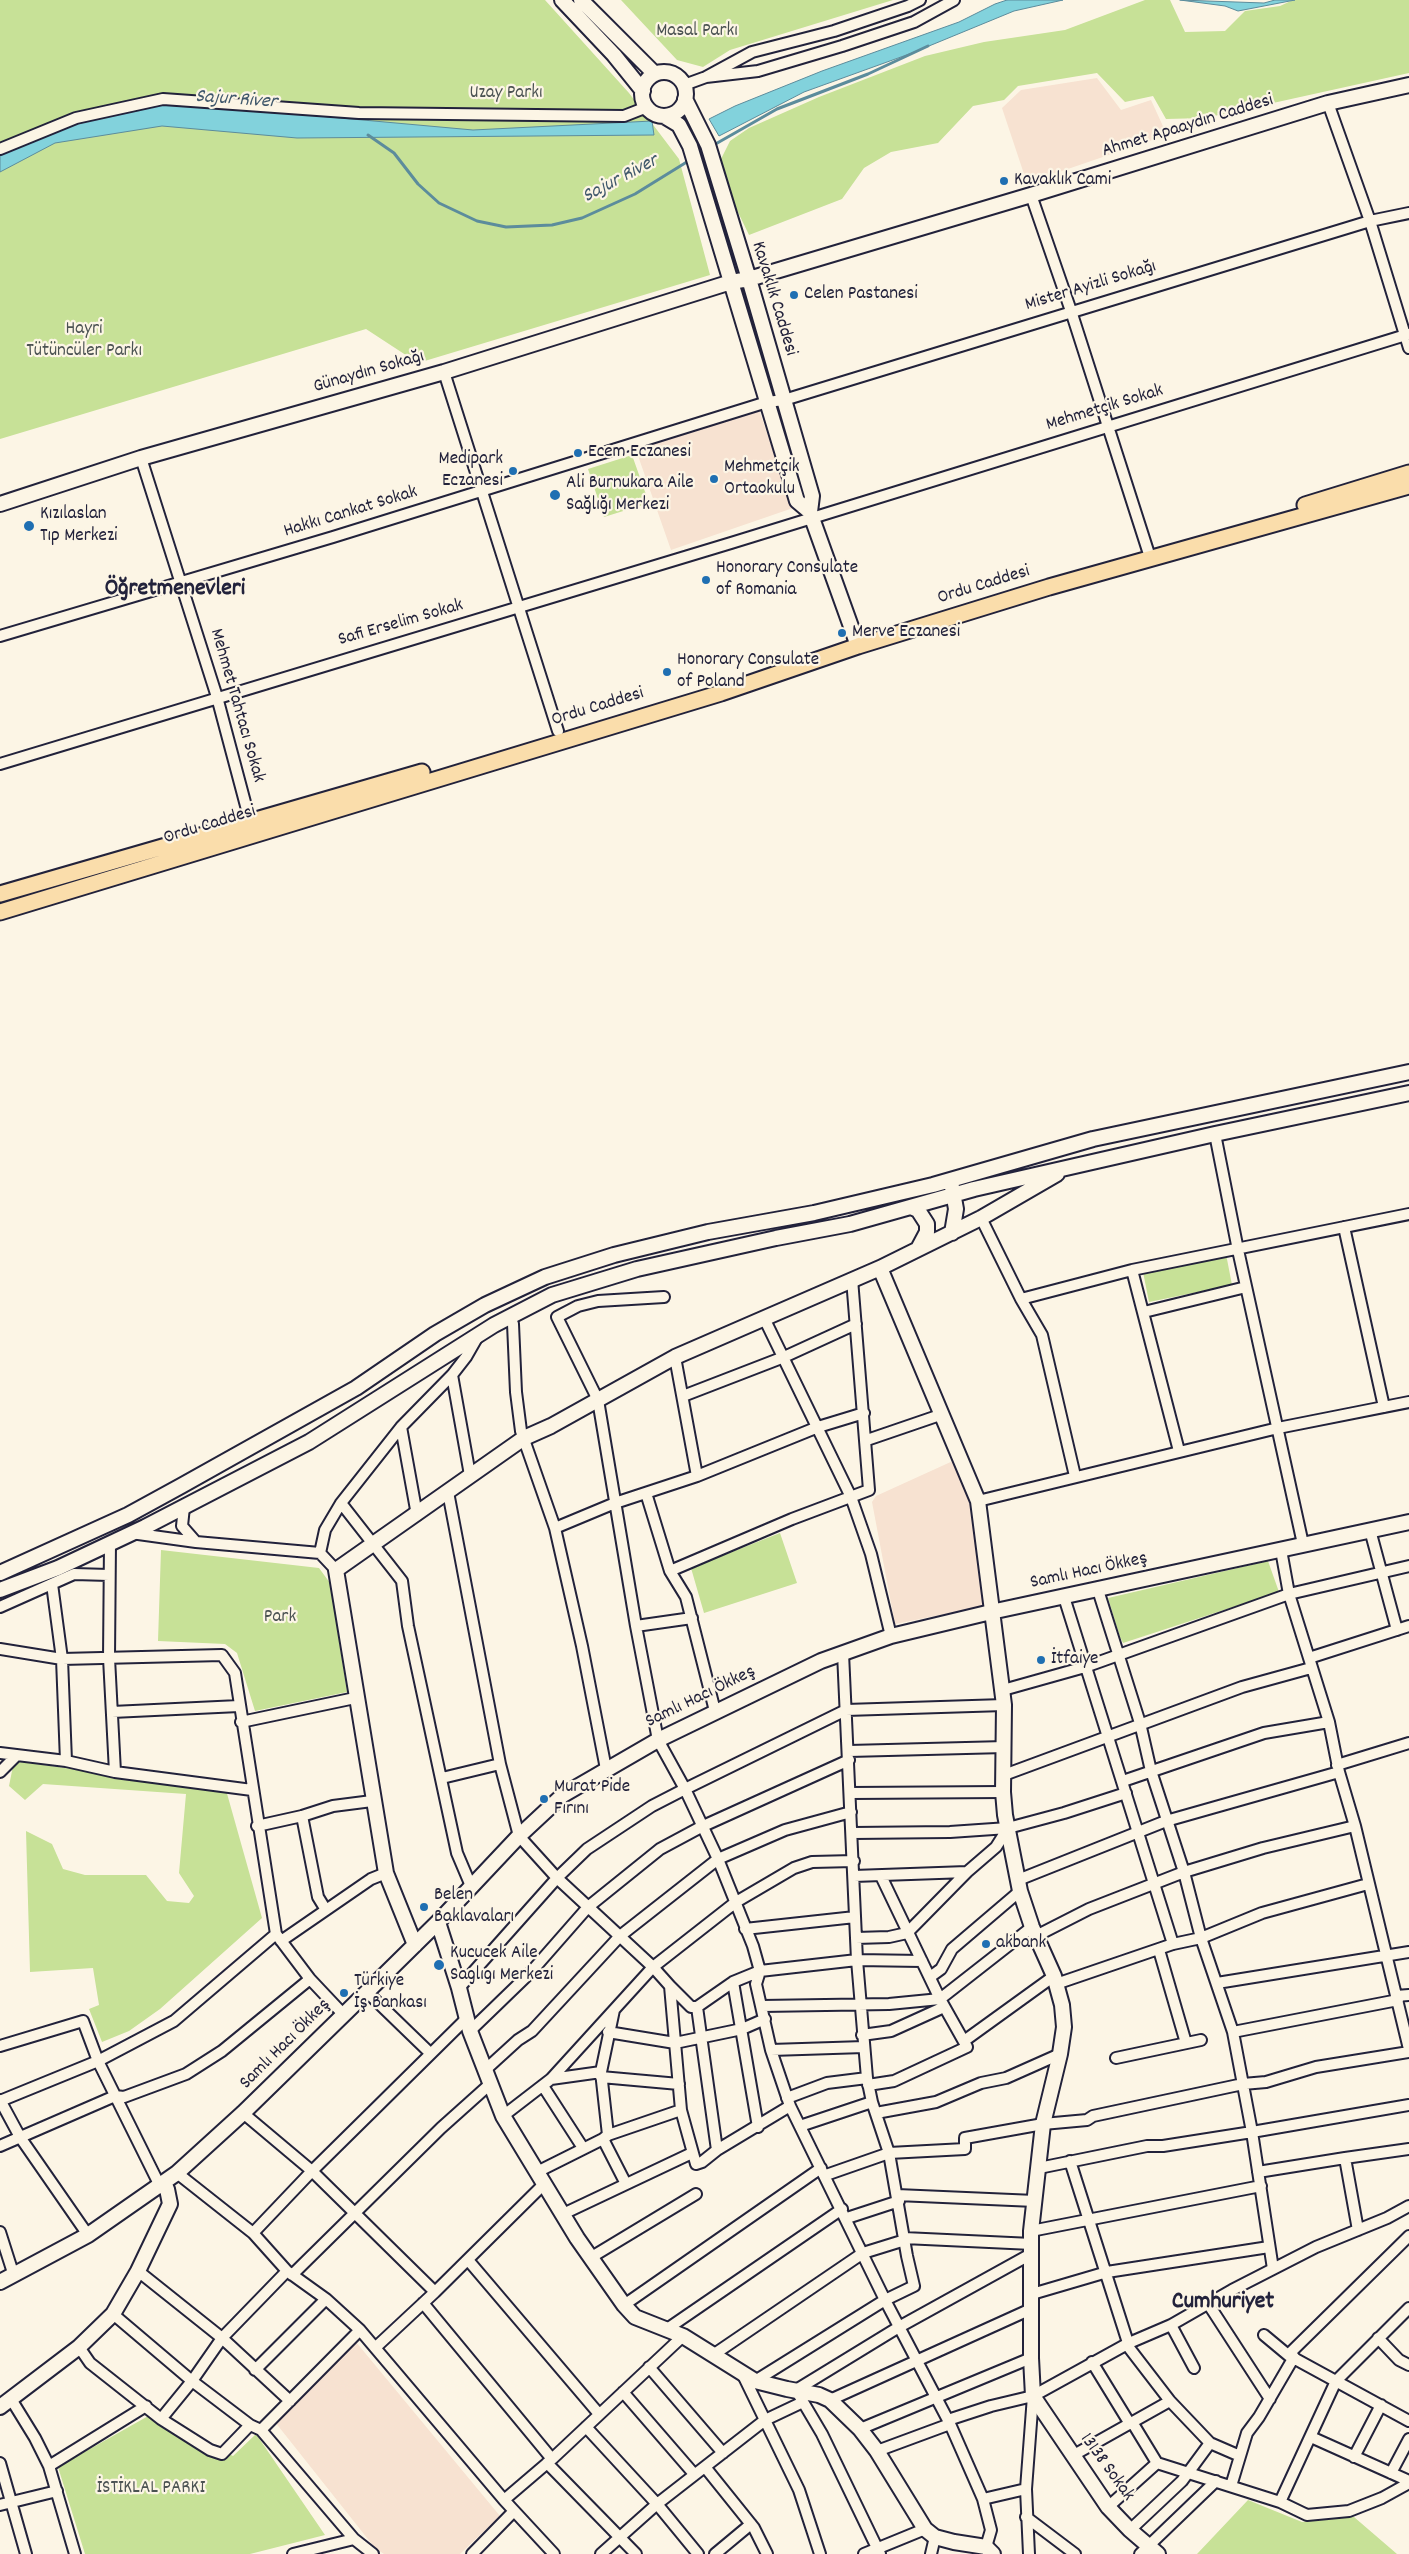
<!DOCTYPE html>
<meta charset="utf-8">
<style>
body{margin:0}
canvas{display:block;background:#fcf5e5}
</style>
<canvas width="1409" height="2554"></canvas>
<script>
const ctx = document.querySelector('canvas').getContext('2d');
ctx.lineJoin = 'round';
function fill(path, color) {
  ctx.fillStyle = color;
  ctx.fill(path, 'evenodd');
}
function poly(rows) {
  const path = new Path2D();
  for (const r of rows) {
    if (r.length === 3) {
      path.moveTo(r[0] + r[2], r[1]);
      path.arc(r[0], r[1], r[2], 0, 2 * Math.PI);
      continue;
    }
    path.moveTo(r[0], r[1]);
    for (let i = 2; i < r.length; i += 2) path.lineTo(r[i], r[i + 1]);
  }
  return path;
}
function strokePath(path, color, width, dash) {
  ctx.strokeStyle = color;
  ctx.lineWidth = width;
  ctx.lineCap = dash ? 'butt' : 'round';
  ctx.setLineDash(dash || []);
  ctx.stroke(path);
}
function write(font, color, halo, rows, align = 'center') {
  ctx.font = font + ' Dekko,sans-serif';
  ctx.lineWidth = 4.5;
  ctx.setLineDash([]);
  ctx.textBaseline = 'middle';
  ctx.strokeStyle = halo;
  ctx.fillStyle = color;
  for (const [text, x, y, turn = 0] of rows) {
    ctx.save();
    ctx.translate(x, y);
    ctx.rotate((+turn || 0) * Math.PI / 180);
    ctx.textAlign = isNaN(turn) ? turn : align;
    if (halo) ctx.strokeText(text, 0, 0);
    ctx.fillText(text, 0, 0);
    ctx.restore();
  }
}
fill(poly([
 [1097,78,1121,110,1151,100,1167,135,1027,183,1002,108,1021,90],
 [759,410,793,508,671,550,636,450],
 [955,1460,970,1501,985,1606,895,1624,872,1502,876,1496],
 [356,2342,500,2516,460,2554,384,2554,375,2548,275,2422]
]), '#f7e2d1');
fill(poly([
 [0,0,545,0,629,93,679,159,710,275,418,363,366,329,0,439],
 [621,0,893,0,730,50,703,67,677,60],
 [1145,0,1170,0,1185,32,1225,31,1245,11,1280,6,1293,0,1409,0,1409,73,1205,118,1166,119,1153,96,1125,102,1097,73,1018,86,1004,100,973,106,938,143,891,152,864,168,842,199,749,235,736,208,721,159,730,141,749,128,819,97,925,56,984,42,1065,30],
 [632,455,649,503,604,517,588,469],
 [1226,1254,1232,1285,1149,1302,1143,1272],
 [780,1533,797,1583,704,1613,691,1568],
 [161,1550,319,1568,330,1583,347,1692,255,1711,237,1653,225,1644,158,1641],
 [1268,1561,1279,1592,1123,1643,1120,1637,1108,1598],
 [14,1761,226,1790,262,1918,160,2009,129,2031,102,2042,89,2009,99,2005,93,1968,30,1972,26,1831,52,1844,63,1869,85,1875,146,1875,167,1901,189,1903,194,1896,179,1873,186,1794,43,1784,25,1800,9,1786],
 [150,2415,233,2456,256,2434,325,2535,250,2554,85,2554,58,2467],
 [1248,2500,1302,2522,1354,2517,1397,2554,1197,2554]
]), '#c7e197');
const water = poly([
 [1007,0,1063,0,1014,11,912,53,804,92,719,136,709,119,735,106,822,71,959,22,995,4,1007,0],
 [1180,0,1264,3,1275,0,1295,0,1238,11,1225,6,1180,0],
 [164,102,473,130,652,121,654,135,297,138,162,126,55,143,0,172,0,153,53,126,164,102]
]);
fill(water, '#82d2dc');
strokePath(water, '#5c8c9c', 1);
strokePath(poly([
 [368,135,394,153,418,184,439,203,477,221,506,227,552,225,582,218,635,194,690,160],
 [712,146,777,109,868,74,928,46]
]), '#5c8c9c', 3);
const street = poly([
 [706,77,758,71,842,46,914,22,954,0],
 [684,85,706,77,752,52,834,31,908,6,920,0],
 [1328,103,1370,221,1409,348],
 [0,149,76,118,163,99,359,113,624,116,647,107],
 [1031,195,1071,311,1148,551],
 [444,372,558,731],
 [141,458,217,697,250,821],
 [0,636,333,537,767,402,784,400,1370,221,1409,213],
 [0,764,731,543,1409,334],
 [1215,1134,1238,1250,1303,1544],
 [981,1218,1021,1299,1042,1335,1075,1476],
 [1344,1227,1384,1407],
 [1132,1270,1179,1451],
 [664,1297,598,1301,578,1306,557,1317,598,1400,636,1626,658,1740,685,1789,718,1859,753,1946,760,1971,756,1984,771,2050,790,2106,885,2300,950,2424,983,2499,991,2530,986,2547],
 [1021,1299,1132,1270,1409,1214],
 [1144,1312,1246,1287],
 [510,1317,513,1324,516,1392,521,1431,555,1528],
 [764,1318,851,1497,871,1554,891,1636],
 [675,1357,697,1476],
 [452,1375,470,1475],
 [683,1396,784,1357,856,1324],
 [401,1427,417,1515],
 [867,1440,940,1415],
 [448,1492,500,1764,519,1836,557,1878,653,1967,551,2079,503,2116],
 [646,1493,670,1571,686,1597,715,1711],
 [978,1501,1278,1428,1409,1402],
 [341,1503,402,1581,408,1626,457,1853,471,1886],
 [184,1507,182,1526,196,1542],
 [1370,1530,1397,1630],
 [131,1533,196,1542,320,1553,336,1570],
 [110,1543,109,1658,115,1772],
 [1281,1550,1289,1594,1329,1722,1339,1772,1355,1826,1409,2049],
 [320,1553,325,1530,341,1503,401,1427,452,1375,466,1357,478,1336],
 [670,1571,792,1519,869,1490,852,1279],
 [52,1584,62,1659,66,1761],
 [1098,1590,1140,1723,1151,1771,1184,1872,1201,1938,1233,2032,1252,2132,1273,2269],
 [1064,1597,1173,1944],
 [0,1607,74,1574,109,1575],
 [636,1626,692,1618],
 [0,1649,62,1659,222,1655,235,1673,276,1934,310,1979,343,2014],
 [1309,1658,1409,1626],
 [1003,1690,1085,1667,1289,1594,1409,1566],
 [112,1712,239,1706],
 [241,1722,355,1698],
 [849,1751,1005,1747],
 [0,1753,66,1761,115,1772,252,1790],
 [1337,1765,1409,1743],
 [606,1769,582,1646,555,1528,615,1503,697,1476,818,1427,864,1413],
 [0,1772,17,1755],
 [1004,1775,1242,1687,1311,1668],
 [442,1778,500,1764],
 [1123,1781,1264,1733,1329,1722],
 [850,1793,1003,1792],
 [302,1816,318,1897,326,1910],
 [257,1826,302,1816,333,1806,372,1801],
 [853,1833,950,1832,1008,1828,1064,1813,1126,1793],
 [854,1876,967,1872],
 [1018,1880,1166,1821,1339,1772],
 [745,1929,855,1917],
 [1036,1936,1089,1909,1184,1872,1263,1848,1355,1826],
 [856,1938,889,1937,907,1933,967,1872,996,1847,1008,1828],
 [281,1941,371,1879,386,1873],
 [1159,1950,1186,2043],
 [930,1977,941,1969,952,1949,1020,1891],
 [733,1982,758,2127],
 [1217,1983,1409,1952],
 [1056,1984,1173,1944,1201,1938,1262,1913,1368,1884],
 [670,1986,691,2007,697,2007],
 [459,1988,557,1878,587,1849,652,1806,685,1789,846,1710,1004,1705],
 [367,1992,430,2053],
 [1396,1996,1409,1995],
 [762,2006,889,2004,940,1999,1032,1927],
 [614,2010,601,2072,608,2135,603,2139,626,2184],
 [470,2031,531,1972,588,1907,660,1849,701,1827,849,1760],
 [608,2032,675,2043,742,2029,765,2019],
 [1233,2032,1398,2000],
 [862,2035,891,2031,944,2007],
 [964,2041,1054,1976],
 [0,2046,83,2021,98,2061,159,2184],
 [771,2050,864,2047],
 [1116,2058,1201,2040],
 [484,2071,518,2040,532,2031,620,1936,718,1859,785,1830,851,1812],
 [601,2077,679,2084],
 [551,2079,601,2072],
 [868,2085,894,2081,967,2047,940,1999,881,1876],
 [543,2086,583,2148],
 [787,2098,827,2083,867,2078],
 [0,2100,20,2137,88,2235],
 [0,2101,98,2061,174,2021,276,1934],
 [790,2106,717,2150,702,2162,696,2164,681,2110,670,1986,653,1967,736,1902,794,1868,812,1862,854,1861],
 [243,2113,312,2171,435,2292],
 [876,2113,936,2102,981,2083,1006,2078,1060,2054],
 [800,2126,872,2102],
 [608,2135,681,2110],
 [0,2146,115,2096,124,2097,186,2074,222,2051,310,1979],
 [717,2150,697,2007,733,1982,760,1971,857,1960,922,1961],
 [1345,2158,1409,2149],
 [1070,2161,1130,2349,1170,2401,1210,2443,1182,2481,1130,2530],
 [1039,2168,1147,2146,1163,2146,1252,2132,1409,2105],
 [537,2172,603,2139],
 [1258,2172,1345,2158,1358,2230],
 [177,2173,253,2233,287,2271,326,2299,360,2330,504,2500,554,2554],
 [826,2175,889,2153,965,2149,965,2138,1043,2124,1087,2120,1093,2116,1243,2084,1266,2082,1316,2067,1409,2052],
 [897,2195,1035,2201],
 [563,2214,692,2153],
 [847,2218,899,2201],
 [1031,2231,1261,2186],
 [0,2232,14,2276],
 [253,2233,312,2171,467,2018],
 [904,2238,1032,2244],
 [590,2258,696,2194],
 [468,2260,599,2414],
 [138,2271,222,2338,290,2401],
 [292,2275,441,2128,489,2085],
 [1032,2294,1107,2272,1269,2247],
 [423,2303,552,2459],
 [624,2305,821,2168],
 [1209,2305,1270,2399],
 [113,2314,192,2381,250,2425,261,2430,354,2539,373,2554],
 [1171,2325,1194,2368],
 [667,2329,842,2209],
 [1264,2335,1288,2355,1409,2421],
 [1378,2338,1399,2360,1409,2365],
 [79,2347,90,2363,161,2419,210,2450,222,2454,250,2425],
 [376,2347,435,2292,544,2184],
 [713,2355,863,2253,905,2240],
 [1288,2355,1409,2236],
 [1092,2362,1130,2424],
 [649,2367,723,2453],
 [255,2370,326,2299],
 [743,2375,799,2490,820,2554],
 [755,2381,885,2300,914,2286,907,2256,889,2153,872,2102,867,2078,857,1960,843,1653],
 [623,2392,694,2474],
 [11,2399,35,2438,49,2466,75,2554],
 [830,2400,1031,2309],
 [161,2419,192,2381,222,2338,287,2271],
 [948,2420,991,2406,1033,2396,1129,2343,1171,2325,1232,2290,1316,2247,1387,2218,1409,2206],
 [586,2427,657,2504,698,2554],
 [860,2429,1031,2358],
 [261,2430,360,2330],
 [1311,2437,1409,2481],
 [1210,2443,1240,2456],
 [877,2451,950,2424],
 [1072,2456,1170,2401],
 [1354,2457,1381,2405],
 [0,2463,26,2554],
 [547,2463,636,2554],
 [1157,2463,1280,2502,1307,2515,1349,2511,1382,2498,1409,2483],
 [49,2466,146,2406],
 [705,2467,754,2528,767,2554],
 [1391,2473,1409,2439],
 [1231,2486,1247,2433,1259,2417,1294,2357],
 [983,2499,1026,2489],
 [504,2500,552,2459,683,2336],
 [1280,2502,1336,2381,1409,2308],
 [0,2505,57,2491],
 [1108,2507,1157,2463,1132,2422],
 [1026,2517,1075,2554],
 [293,2554,354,2539],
 [472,2554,514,2511],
 [601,2554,657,2504,765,2420,803,2402],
 [715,2554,751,2524],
 [864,2554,925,2529],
 [880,2554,822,2434,796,2390,899,2327,1031,2254],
 [931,2554,935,2537],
 [1029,2554,1026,2489,1033,2396],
 [1140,2554,1216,2481]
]);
const secondary = poly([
 [562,0,614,55,643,91],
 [581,0,655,74],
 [664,94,22],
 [685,99,708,145,749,279,812,496,810,512],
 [664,116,679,125,690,146,797,501,810,512,812,518,858,646],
 [0,504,141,458,444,372,731,282,749,279,1031,195,1328,103,1409,85],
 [952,1187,956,1209,952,1233],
 [911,1207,918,1210,927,1224,927,1232,919,1247],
 [880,1268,978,1501,1004,1705,1003,1792,1005,1815,1020,1891,1032,1927,1054,1976,1062,2005,1064,2027,1060,2054,1043,2124,1031,2231,1031,2358,1033,2396,1108,2507,1130,2530,1158,2554],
 [0,1573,128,1515,181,1486,356,1388,435,1334,485,1305,545,1277,614,1255,708,1232,814,1213,933,1185,1093,1139,1409,1072],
 [0,1590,58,1568,145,1527,309,1442,494,1325,552,1295,637,1269,776,1238,850,1224,974,1189,1215,1134,1409,1093],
 [438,1922,459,1988,470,2031,503,2116,577,2238,624,2305,635,2317,683,2336,755,2381,787,2389,819,2395,830,2400,860,2429,877,2451,925,2529,935,2537,954,2542,986,2547,993,2554],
 [415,1945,386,1873,336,1570,524,1438,551,1426,675,1357,880,1268,981,1218,1057,1174],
 [0,2282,88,2235,177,2173,243,2113,371,1988,438,1922,519,1836,563,1795,658,1740,821,1661,891,1636,991,1612,1409,1522],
 [0,2407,79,2347,113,2314,138,2271,170,2204,167,2189,159,2184]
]);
const primary = poly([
 [1305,505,1409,473],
 [0,894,422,772],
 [0,912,721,693,858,646,1049,587,1409,486]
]);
strokePath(street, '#22223b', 14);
strokePath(secondary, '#22223b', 18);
strokePath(primary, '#22223b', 19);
strokePath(street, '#fcf5e5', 10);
strokePath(secondary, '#fcf5e5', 14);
strokePath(primary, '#faddab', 15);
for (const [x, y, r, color] of [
 [1004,181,5,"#1f6fb2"],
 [794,295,5,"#1f6fb2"],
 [578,453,5,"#1f6fb2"],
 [513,471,5,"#1f6fb2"],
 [714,479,5,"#1f6fb2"],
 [555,495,6,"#1f6fb2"],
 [29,526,6,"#1f6fb2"],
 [706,580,5,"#1f6fb2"],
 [842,633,5,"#1f6fb2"],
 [667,672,5,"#1f6fb2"],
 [1041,1660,5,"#1f6fb2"],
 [544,1799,5,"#1f6fb2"],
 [424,1907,5,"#1f6fb2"],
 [986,1944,5,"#1f6fb2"],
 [439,1965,6,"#1f6fb2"],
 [344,1993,5,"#1f6fb2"]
]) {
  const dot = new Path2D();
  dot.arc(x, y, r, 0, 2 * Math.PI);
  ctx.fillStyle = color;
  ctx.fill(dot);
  strokePath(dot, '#fcf5e5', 2);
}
write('19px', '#4b5252', '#fcf5e5', [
 ["Masal Parkı",697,32],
 ["Uzay Parkı",506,94],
 ["Hayri",84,330],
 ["Tütüncüler Parkı",84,352],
 ["Park",280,1618],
 ["İSTİKLAL PARKI",151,2489]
]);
write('19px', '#22223b', '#fcf5e5', [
 ["Ahmet Apaaydın Caddesi",1188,127,-17],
 ["Mister Ayizli Sokağı",1091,287,-17],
 ["Kavaklık Caddesi",773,299,73],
 ["Günaydın Sokağı",369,373,-16],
 ["Mehmetçik Sokak",1105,409,-17],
 ["Hakkı Cankat Sokak",351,513,-17],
 ["Ordu Caddesi",984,586,-17],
 ["Safi Erselim Sokak",401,624,-16],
 ["Mehmet Tahtacı Sokak",236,706,74],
 ["Ordu Caddesi",598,708,-17],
 ["Ordu Caddesi",210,826,-17],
 ["Samlı Hacı Ökkeş",1089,1572,-12],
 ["Samlı Hacı Ökkeş",701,1698,-26],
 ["Samlı Hacı Ökkeş",286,2045,-45],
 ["13138 Sokak",1106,2468,54]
]);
write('19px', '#22223b', '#fcf5e5', [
 ["Kavaklık Cami",1014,181],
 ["Celen Pastanesi",804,295],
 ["Ecem Eczanesi",588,453],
 ["Medipark",503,460,"right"],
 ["Eczanesi",503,482,"right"],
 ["Mehmetçik",724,468],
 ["Ortaokulu",724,490],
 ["Ali Burnukara Aile",566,484],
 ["Sağlığı Merkezi",566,506],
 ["Kızılaslan",40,515],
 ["Tıp Merkezi",40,537],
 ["Honorary Consulate",716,569],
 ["of Romania",716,591],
 ["Merve Eczanesi",852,633],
 ["Honorary Consulate",677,661],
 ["of Poland",677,683],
 ["İtfaiye",1051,1660],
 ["Murat Pide",554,1788],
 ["Fırını",554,1810],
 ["Belen",434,1896],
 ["Baklavaları",434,1918],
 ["akbank",996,1944],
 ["Kucucek Aile",450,1954],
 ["Saglıgı Merkezi",450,1976],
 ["Türkiye",354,1982],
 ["İş Bankası",354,2004]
], 'left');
write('italic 20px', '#3f576b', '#fcf5e5', [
 ["Sajur River",236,101,4],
 ["Sajur River",621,180,-28]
]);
write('bold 24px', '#22223b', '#fcf5e5', [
 ["Öğretmenevleri",175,591],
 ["Cumhuriyet",1223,2304]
]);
</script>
